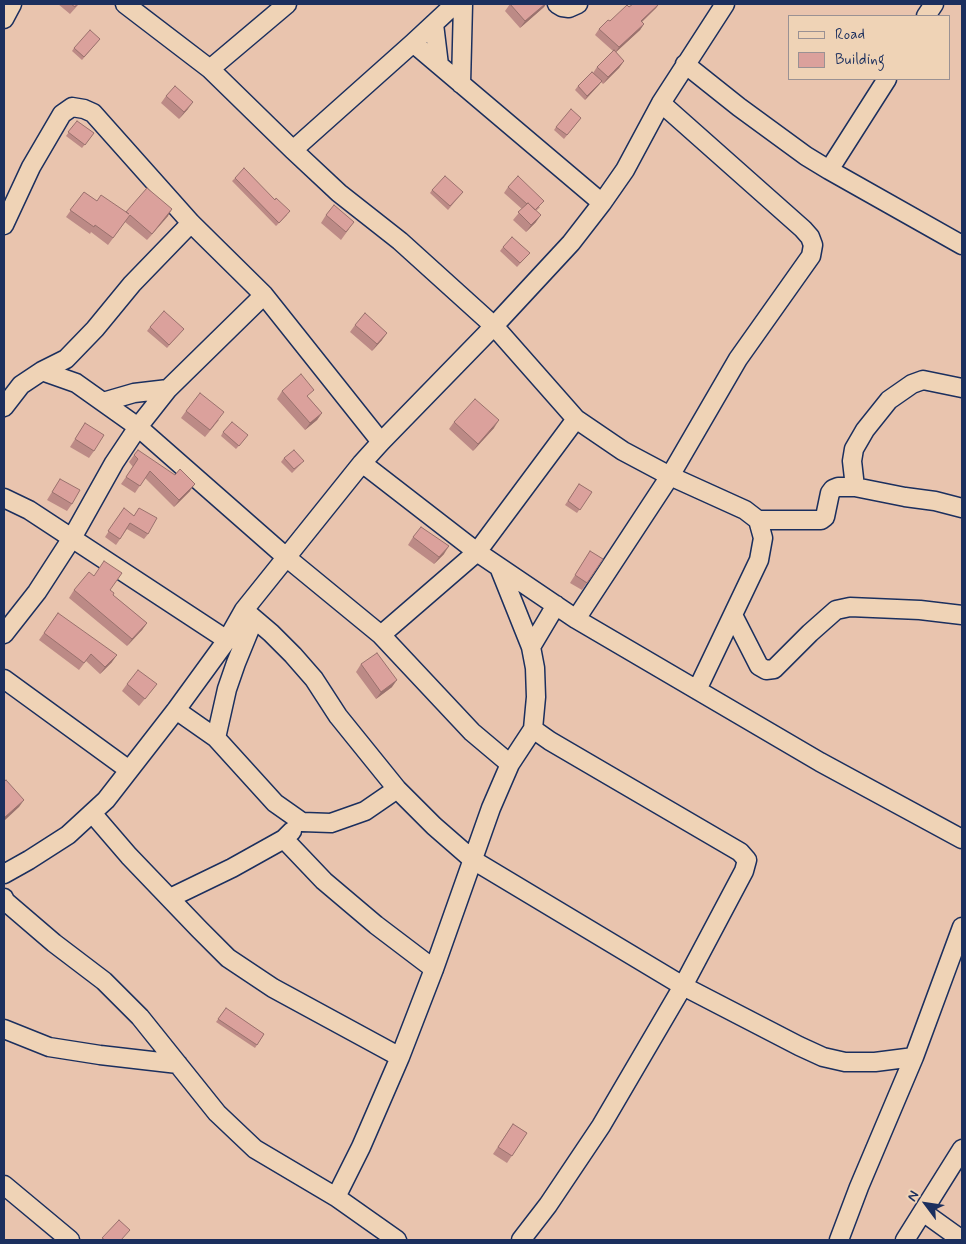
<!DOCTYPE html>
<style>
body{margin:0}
#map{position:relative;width:966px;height:1244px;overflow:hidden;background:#e9c4ae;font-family:Mynerve,sans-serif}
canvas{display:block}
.frame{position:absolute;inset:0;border:5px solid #1b2f5e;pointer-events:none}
.legend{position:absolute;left:788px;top:15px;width:162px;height:65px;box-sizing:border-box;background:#efd3b6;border:1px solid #9a9193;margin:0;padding:6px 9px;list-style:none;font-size:15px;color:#1b2f5e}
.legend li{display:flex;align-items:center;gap:10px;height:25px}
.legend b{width:25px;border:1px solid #9a9193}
.north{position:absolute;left:901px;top:1179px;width:50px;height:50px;-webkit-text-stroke:4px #efd3b6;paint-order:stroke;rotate:301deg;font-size:14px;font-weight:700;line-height:20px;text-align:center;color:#1b2f5e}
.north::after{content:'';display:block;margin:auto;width:18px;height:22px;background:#1b2f5e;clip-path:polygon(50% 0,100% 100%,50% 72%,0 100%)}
</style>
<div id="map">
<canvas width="966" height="1244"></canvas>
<div class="frame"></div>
<ul class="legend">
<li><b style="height:6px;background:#efd3b6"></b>Road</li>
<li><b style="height:14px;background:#dba19c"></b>Building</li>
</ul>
<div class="north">N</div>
</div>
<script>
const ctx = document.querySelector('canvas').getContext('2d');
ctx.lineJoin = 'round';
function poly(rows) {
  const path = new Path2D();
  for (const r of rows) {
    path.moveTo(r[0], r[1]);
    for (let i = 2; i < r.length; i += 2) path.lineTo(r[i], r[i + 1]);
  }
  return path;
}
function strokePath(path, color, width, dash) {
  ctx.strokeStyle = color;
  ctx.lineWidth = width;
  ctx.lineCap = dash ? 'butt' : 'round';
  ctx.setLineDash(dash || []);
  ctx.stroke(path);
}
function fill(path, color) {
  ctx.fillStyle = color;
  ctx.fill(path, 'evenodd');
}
const street = poly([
 [125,4,210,69,293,150,339,193,400,241,494,326,576,419,623,451,670,476,745,510,758,520,821,520,825,517,830,493,833,489,838,487,855,487,905,497,935,501,962,508],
 [557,4,562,7,569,8,578,4],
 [926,16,934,4],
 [4,19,12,4],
 [434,24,439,65],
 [413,43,602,203],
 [685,64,739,107,806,156,829,170,962,245],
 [210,69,287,4],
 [461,84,463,4],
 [293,150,413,43,455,4],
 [829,170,887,79],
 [4,225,31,167,62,114,72,107,84,109,93,113,191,223,264,295,381,442],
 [42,371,76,383,138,427,286,557,381,635,472,732,510,764],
 [103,402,134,393,168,389],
 [4,407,21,385,42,371,66,359,95,329,132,284,191,223],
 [362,463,477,552,576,619,820,762,962,839],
 [855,487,852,461,854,449,865,430,889,400,912,384,923,380,962,388],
 [4,498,29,510,227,640],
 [244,610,271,633,293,655,314,679,338,716,397,789,434,826,473,860,683,986,799,1046,823,1057,845,1062,875,1062,914,1057],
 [733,615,759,666,766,670,774,669,810,633,836,610,850,607,920,610,962,615],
 [576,619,670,476,738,359,811,256,813,245,810,237,803,229,661,103],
 [4,634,37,592,72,538,114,463,138,427,168,389,264,295],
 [381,635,477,552,576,419],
 [531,647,556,605],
 [4,679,129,770],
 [697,690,759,560,763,538,758,520],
 [176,710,216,738,275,803,302,822,331,823,365,811,397,789],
 [216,738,227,689,236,663,254,619],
 [92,813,129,856,199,929,228,958,273,988,400,1057],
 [284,839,324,881,376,925,434,969],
 [4,874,29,860,68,835,106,800,176,710,227,640,244,610,362,463,381,442,494,326,571,243,602,203,625,170,661,103,725,4],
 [4,898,5,901,54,943,104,981,140,1017,217,1113,255,1149,336,1197,397,1240],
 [170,898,232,868,284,839,292,831],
 [4,1029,49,1047,100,1055,178,1064],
 [4,1185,70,1240],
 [336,1197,361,1147,400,1057,434,969,491,808,510,764,533,729,536,697,535,668,531,647,499,567],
 [923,1212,962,1240],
 [521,1240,548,1205,601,1126,683,986,744,871,747,860,740,852,550,741,533,729],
 [839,1240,859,1187,914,1057,962,927],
 [905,1240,962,1149]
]);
strokePath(street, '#1b2f5e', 21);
strokePath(street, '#efd3b6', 18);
fill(poly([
 [58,4,79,4,70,14],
 [510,4,546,4,544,7,520,28,505,11],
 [659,4,656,8,642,22,644,24,640,30,616,52,624,61,619,68,603,84,601,82,585,100,575,90,578,86,593,73,597,67,613,51,595,35,599,29,629,7],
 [100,39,82,60,72,51,74,48],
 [166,96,188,109,179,119,161,103],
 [581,118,564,139,554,130,556,127],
 [77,121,94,133,82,148,66,136],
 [235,178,287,215,276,226,232,181],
 [508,187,540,207,536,211,536,222,526,232,513,220,522,209,504,193],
 [432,190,463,192,448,210,430,193],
 [84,192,97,201,126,212,168,216,147,240,125,222,108,245,91,232,90,234,66,217],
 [326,215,349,229,341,240,321,223],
 [503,247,530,253,517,267,500,251],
 [355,325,382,340,372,351,350,332],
 [150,327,184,329,167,348,147,331],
 [282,391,309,398,322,413,317,420,305,430,277,399],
 [186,411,219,420,205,437,181,418],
 [454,422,494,428,473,451,449,429],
 [85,423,94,451,89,458,70,447],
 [223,432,245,439,236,449,221,436],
 [134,455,190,491,174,507,145,478,135,493,121,484,133,467,129,462],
 [284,458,301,464,292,473,281,462],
 [60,479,72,504,67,511,47,500],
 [579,484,592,492,577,513,565,505],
 [124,508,134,516,139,508,148,534,144,539,127,529,116,545,105,537],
 [413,537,444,554,434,564,408,545],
 [590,551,603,559,582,590,570,583],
 [94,576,110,590,113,595,147,623,142,630,127,646,69,598,74,590],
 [58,613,112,662,100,674,86,661,79,670,39,640],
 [361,664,392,687,376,699,356,672],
 [127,684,157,684,139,706,122,691],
 [226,1008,264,1034,255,1048,216,1022],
 [513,1124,527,1133,507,1163,493,1154]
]), '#bc8a86');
fill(poly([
 [545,4,546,4,544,7,520,28,525,21],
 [659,4,656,8,637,26,641,21],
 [644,24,640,30,615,53,619,47],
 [624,61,619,68,603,84,608,77],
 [602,81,599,85,585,100,587,96],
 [193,102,188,109,179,119,184,112],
 [172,209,168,216,147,240,152,234],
 [541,215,536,222,526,232,531,225],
 [387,333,382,340,372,351,377,344],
 [322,413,317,420,305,430,310,423],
 [499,420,494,428,473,451,478,444],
 [195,484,190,491,174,507,179,500],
 [449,546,444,554,434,564,439,557],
 [147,623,142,630,127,646,132,639],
 [117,655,112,662,100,674,105,667],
 [397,680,392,687,376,699,381,692],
 [24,800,19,807,4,821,4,819,5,817]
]), '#99716d');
const building = poly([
 [71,4,77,4,75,7,71,4],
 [510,4,545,4,525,21,510,4],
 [633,4,659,4,641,21,644,24,619,47,599,29,608,20,610,21,627,5,629,7,633,4],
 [90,30,100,39,84,57,74,48,90,30],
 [614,50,624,61,608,77,597,67,614,50],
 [592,72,602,81,587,96,578,86,592,72],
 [175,86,193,102,184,112,166,96,175,86],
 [571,109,581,118,567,135,556,127,571,109],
 [77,121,94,133,85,145,68,132,77,121],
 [244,168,275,200,276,198,290,211,279,223,235,178,244,168],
 [445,176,463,192,450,206,432,190,445,176],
 [518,176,544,201,535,210,528,203,527,204,508,187,518,176],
 [147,188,172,209,152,234,130,215,113,238,95,225,94,227,70,210,84,192,97,201,101,195,129,214,126,212,147,188],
 [528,203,541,215,531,225,518,212,528,203],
 [334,205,354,222,346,232,326,215,334,205],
 [512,237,530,253,520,263,503,247,512,237],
 [164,311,184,329,169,345,150,327,164,311],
 [365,313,387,333,377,344,355,325,365,313],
 [301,374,314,390,307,396,322,413,310,423,282,391,301,374],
 [200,393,224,412,210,430,186,411,200,393],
 [475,399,499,420,478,444,454,422,475,399],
 [232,422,248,435,239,446,223,432,232,422],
 [85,423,104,435,94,451,75,439,85,423],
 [138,450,175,475,180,469,195,484,179,500,150,471,140,486,126,477,138,459,134,455,138,450],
 [294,450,304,461,294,469,284,458,294,450],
 [60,479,80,490,72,504,52,492,60,479],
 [579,484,592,492,580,510,568,501,579,484],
 [124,508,134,516,139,508,157,518,148,534,130,523,120,539,108,531,124,508],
 [421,527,449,546,439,557,413,537,421,527],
 [590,551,603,559,587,583,575,575,590,551],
 [104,561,122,573,110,590,114,593,113,595,147,623,132,639,74,590,89,572,94,576,104,561],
 [58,613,117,655,105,667,91,654,84,663,44,633,58,613],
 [377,653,397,680,381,692,361,664,377,653],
 [138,670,157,684,145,699,127,684,138,670],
 [6,780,24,800,5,817,4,815,4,782,6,780],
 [226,1008,264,1034,257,1045,218,1019,226,1008],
 [513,1124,527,1133,512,1156,498,1147,513,1124],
 [119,1220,130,1230,121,1240,105,1240,102,1238,119,1220]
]);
fill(building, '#dba19c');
strokePath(building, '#99716d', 1);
</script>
